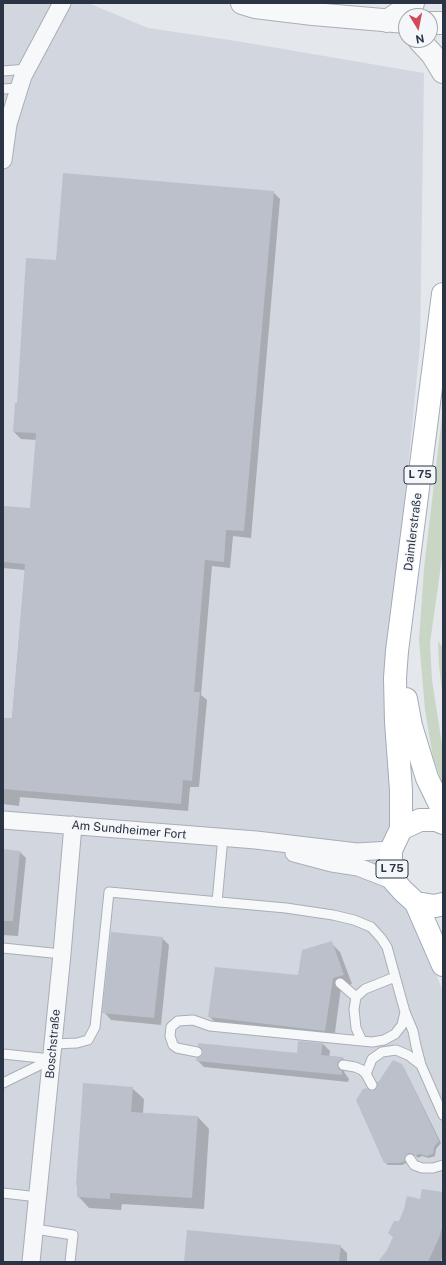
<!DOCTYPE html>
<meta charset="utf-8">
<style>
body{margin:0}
#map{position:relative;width:446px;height:1265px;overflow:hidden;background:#e4e7ec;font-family:"Public Sans",sans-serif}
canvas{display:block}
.frame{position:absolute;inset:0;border:4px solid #2b3445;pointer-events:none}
.north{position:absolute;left:398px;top:8px;width:40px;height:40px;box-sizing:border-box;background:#f4f6f9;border:1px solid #a4a8b1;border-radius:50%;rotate:170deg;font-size:11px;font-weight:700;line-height:16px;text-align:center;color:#2b3445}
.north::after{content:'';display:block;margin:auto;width:14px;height:18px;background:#d1495b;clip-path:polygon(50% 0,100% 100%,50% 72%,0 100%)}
</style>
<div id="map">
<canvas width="446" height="1265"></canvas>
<div class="frame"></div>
<div class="north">N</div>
</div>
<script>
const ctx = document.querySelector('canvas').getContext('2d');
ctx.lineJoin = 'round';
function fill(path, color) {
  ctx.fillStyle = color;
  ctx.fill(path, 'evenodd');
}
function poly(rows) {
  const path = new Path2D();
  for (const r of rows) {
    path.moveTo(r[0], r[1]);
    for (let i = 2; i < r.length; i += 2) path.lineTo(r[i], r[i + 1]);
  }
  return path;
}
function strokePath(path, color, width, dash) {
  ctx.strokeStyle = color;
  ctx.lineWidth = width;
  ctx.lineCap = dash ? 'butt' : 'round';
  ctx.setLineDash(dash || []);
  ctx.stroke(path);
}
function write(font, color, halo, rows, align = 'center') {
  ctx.font = font + ' "Public Sans",sans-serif';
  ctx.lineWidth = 3;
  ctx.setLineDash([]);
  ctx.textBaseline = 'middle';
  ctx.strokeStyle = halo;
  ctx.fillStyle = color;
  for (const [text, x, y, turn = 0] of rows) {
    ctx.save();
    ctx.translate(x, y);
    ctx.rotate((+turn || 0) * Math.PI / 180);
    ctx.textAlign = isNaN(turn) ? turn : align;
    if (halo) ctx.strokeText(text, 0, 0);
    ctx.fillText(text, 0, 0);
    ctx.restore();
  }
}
fill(poly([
 [3,3,88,3,148,28,236,41,424,73,420,345,387,683,387,719,390,798,401,865,413,914,443,992,443,1262,3,1262]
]), '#d2d6de');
fill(poly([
 [443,408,443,551,430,643,432,680,443,751,443,785,433,757,425,710,419,640,424,568],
 [438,641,443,648,443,698,439,666]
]), '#c9d6c5');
fill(poly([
 [273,192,280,199,251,538,233,536,230,568,212,566,201,695,207,700,199,787,190,787,188,811,20,797,19,806,3,804,3,719,12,719,25,570,3,568,3,507,31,509,37,440,21,439,14,432,18,404,57,261],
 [3,850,20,852,26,858,18,936,3,935],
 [162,938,169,945,161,1025,111,1020,104,1012],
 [331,943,340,952,352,984,341,987,334,1040,218,1025,209,1016,299,976],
 [323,1044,330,1051,329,1057,343,1058,350,1066,346,1068,344,1072,349,1079,348,1082,204,1067,197,1060,202,1057,204,1053,199,1046,297,1054],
 [404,1068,441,1143,436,1149,435,1156,429,1158,422,1156,418,1158,415,1155,409,1156,406,1159,406,1163,402,1165,388,1165,385,1162,372,1092],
 [132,1088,144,1099,143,1113,198,1117,209,1129,204,1209,122,1204,121,1210,89,1208,78,1196],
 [443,1193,443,1257,440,1262,380,1262,388,1251,400,1222,421,1200],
 [340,1246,347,1253,347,1262,185,1262]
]), '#0003');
fill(poly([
 [63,173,274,191,244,531,226,530,224,562,205,560,194,692,200,692,192,781,183,780,181,804,3,789,3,718,12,718,25,564,3,562,3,506,30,508,36,433,13,432,15,403,17,403,26,258,56,260],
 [3,849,20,851,13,921,3,921],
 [111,932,163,937,154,1018,102,1013],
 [332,941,344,975,333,978,325,1031,208,1017,215,967,298,975,302,950],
 [298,1041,323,1043,321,1055,343,1057,343,1059,339,1061,337,1064,339,1069,342,1071,342,1075,196,1061,196,1058,201,1056,203,1053,201,1048,198,1046,198,1043,297,1053],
 [393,1060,402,1064,439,1141,434,1147,433,1154,427,1156,420,1154,415,1156,413,1154,409,1153,405,1156,405,1161,400,1163,384,1163,356,1100,363,1089,367,1088,372,1091,377,1088,377,1082,379,1081],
 [83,1083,133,1087,131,1112,198,1116,192,1198,110,1193,110,1199,77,1197,77,1185,76,1185],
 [422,1189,443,1192,443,1224,439,1238,428,1262,378,1262,387,1250,393,1237,388,1233,394,1221,399,1221,404,1209,407,1196,420,1199],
 [187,1230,341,1245,339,1262,184,1262]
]), '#bbc0ca');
const service = poly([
 [3,71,27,69],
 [3,89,19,88],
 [217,902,223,837],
 [3,948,62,954],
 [340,983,356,997],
 [362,1041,356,1028,354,1009,356,997,365,989,395,977],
 [53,1044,77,1043,88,1040,95,1027,109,892,286,908,333,915,354,920,371,927,381,938,387,947,405,1012,413,1031,416,1046,421,1065,443,1115],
 [197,1052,177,1048,173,1045,170,1036,171,1027,178,1021,193,1020,210,1026,372,1042,384,1040,395,1034,402,1025,405,1012],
 [3,1054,51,1059],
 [343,1065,355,1067,362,1070,366,1074,372,1085],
 [366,1074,372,1059,382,1052,396,1050,408,1055,421,1065],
 [3,1083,52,1059],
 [410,1159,414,1165,422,1168,433,1168,443,1165],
 [3,1193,38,1197],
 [35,1229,73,1235,70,1262]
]);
const minor = poly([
 [3,160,8,124,23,76,62,3],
 [3,820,256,840,357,852,391,850],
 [294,853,332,863,358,867,394,881],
 [31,1262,62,954,73,825]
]);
const tertiary = poly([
 [242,3,255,7,313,14,406,22],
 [387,21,413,3],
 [430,23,443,23],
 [419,40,432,54,443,72]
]);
const primary = poly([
 [443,294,397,651,395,678,396,722,401,790,401,829,391,850,391,866,394,881,403,891,416,903,443,965],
 [406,699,411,726,427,778,443,811],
 [401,829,420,820,436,820,443,823],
 [416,903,435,906,443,904]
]);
strokePath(service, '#a9aeb7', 11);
strokePath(minor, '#a9aeb7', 19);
strokePath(tertiary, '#a9aeb7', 24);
strokePath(primary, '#a3abb8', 24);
strokePath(service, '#f7f8fa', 9);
strokePath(minor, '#f7f8fa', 17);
strokePath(tertiary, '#f7f8fa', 22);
strokePath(primary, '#fff', 22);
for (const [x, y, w] of [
 [420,475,32],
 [392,869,32]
]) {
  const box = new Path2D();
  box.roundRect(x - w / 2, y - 9, w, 18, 3);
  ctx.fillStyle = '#f4f6f9';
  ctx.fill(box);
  strokePath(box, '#2b3445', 1);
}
write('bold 11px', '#2b3445', null, [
 ["L 75",420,475],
 ["L 75",392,869]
]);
write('12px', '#2b3445', '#f4f6f9', [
 ["Daimlerstraße",413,532,-83],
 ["Am Sundheimer Fort",129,830,5],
 ["Boschstraße",53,1044,-85]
]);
</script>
